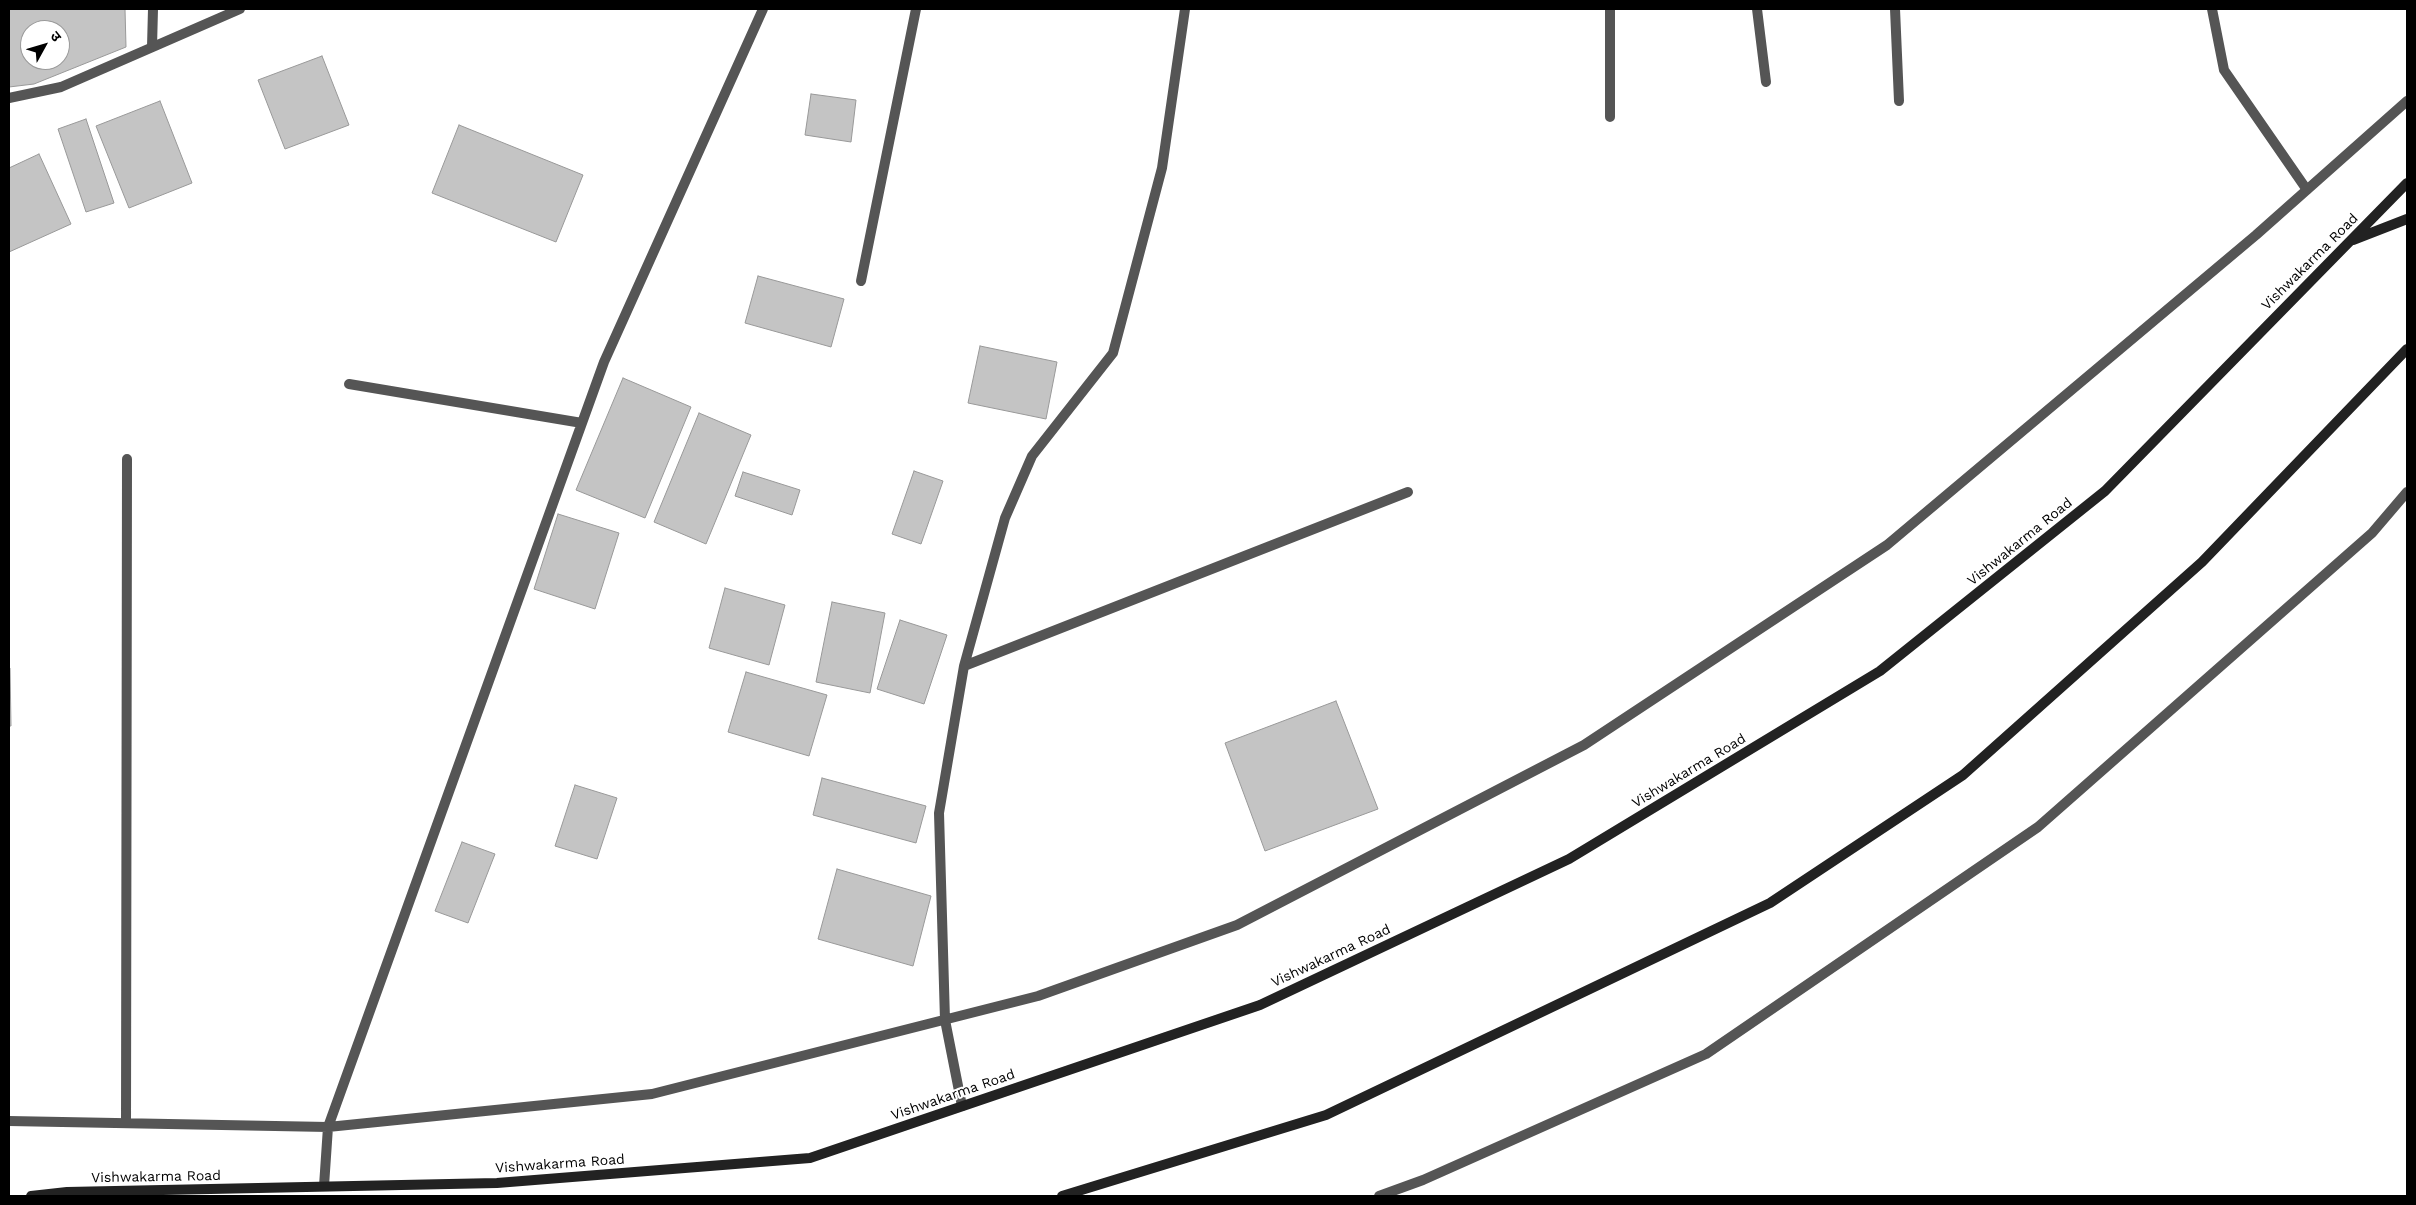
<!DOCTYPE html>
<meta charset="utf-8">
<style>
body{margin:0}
#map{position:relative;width:2416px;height:1205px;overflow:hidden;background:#fff;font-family:"Work Sans","Noto Sans Devanagari",sans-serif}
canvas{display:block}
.frame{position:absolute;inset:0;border:10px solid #000;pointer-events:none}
.north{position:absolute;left:20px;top:20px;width:50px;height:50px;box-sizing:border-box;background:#fff;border:1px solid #999;border-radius:50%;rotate:51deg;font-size:14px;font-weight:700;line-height:20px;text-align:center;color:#000}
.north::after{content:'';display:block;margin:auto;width:18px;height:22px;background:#000;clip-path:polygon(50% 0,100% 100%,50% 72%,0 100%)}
</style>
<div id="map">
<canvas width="2416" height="1205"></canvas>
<div class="frame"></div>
<div class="north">उ</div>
</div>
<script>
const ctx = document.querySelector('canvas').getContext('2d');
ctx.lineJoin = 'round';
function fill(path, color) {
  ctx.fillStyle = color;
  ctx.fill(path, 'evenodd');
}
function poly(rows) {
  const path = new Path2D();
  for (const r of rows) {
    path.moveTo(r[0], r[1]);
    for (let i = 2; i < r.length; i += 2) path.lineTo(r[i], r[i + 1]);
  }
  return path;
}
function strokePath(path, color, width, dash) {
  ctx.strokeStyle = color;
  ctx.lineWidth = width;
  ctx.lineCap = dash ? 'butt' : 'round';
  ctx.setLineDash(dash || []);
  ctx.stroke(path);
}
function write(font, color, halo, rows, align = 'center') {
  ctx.font = font + ' "Work Sans",sans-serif';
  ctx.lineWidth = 4;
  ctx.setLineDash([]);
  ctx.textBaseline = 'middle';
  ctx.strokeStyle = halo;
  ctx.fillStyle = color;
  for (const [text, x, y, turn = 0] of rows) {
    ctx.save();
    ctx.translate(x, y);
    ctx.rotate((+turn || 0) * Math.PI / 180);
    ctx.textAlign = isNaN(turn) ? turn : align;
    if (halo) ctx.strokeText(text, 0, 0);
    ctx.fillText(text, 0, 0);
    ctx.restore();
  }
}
const building = poly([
 [9,9,125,9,126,47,34,84,9,87,9,9],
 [30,30,60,30,60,60,30,60,30,30],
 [322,56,349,125,285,149,258,80,322,56],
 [811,94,856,100,851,142,805,135,811,94],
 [160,101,192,183,129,208,96,126,160,101],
 [86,119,114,203,86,212,58,129,86,119],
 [459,125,583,175,556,242,432,193,459,125],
 [39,154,71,224,9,252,9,168,39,154],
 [758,276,844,299,831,347,745,323,758,276],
 [980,346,1057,362,1046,419,968,403,980,346],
 [623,378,691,407,645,518,576,490,623,378],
 [699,413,751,435,706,544,654,522,699,413],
 [914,471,943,481,921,544,892,534,914,471],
 [743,472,800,490,792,515,735,496,743,472],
 [558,514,619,533,595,609,534,589,558,514],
 [725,588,785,605,769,665,709,648,725,588],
 [832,602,885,613,870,693,816,682,832,602],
 [900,620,947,635,924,704,877,689,900,620],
 [9,668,10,668,11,726,9,726,9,668],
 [746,672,827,695,809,756,728,732,746,672],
 [1336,701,1378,809,1265,851,1225,743,1336,701],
 [822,778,926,806,916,843,813,815,822,778],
 [575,785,617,798,597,859,555,846,575,785],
 [462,842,495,854,468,923,435,911,462,842],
 [837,869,931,896,913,966,818,939,837,869]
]);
fill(building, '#c4c4c4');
strokePath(building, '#999', 1);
strokePath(poly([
 [1379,1196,1423,1180,1706,1054,2038,827,2372,533,2407,492]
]), '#555', 10);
strokePath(poly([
 [1757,9,1766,82],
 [1895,9,1899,101],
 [2212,9,2224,70,2307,190],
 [152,47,153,9],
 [9,98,61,87,240,9],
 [1610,117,1610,9],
 [861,281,916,9],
 [349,384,582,423],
 [964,666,1408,492],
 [962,1106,945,1020,939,813,964,666,1005,518,1032,456,1113,353,1162,168,1185,9],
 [9,1121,328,1127,652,1094,1038,996,1237,925,1584,745,1887,545,2256,235,2407,101],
 [126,1123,127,459],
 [324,1186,328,1127,604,362,763,9]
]), '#555', 10);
strokePath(poly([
 [2353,240,2407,219],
 [31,1196,67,1192,497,1183,810,1158,1260,1005,1569,859,1880,671,2105,491,2407,183],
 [1062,1196,1326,1115,1770,903,1963,775,2202,562,2407,349]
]), '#222', 10);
write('14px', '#000', '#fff', [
 ["Vishwakarma Road",2310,262,-45],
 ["Vishwakarma Road",2020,542,-39],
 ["Vishwakarma Road",1689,771,-31],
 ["Vishwakarma Road",1331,956,-25],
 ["Vishwakarma Road",953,1095,-19],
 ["Vishwakarma Road",560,1164,-4],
 ["Vishwakarma Road",156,1177,-1]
]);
</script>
